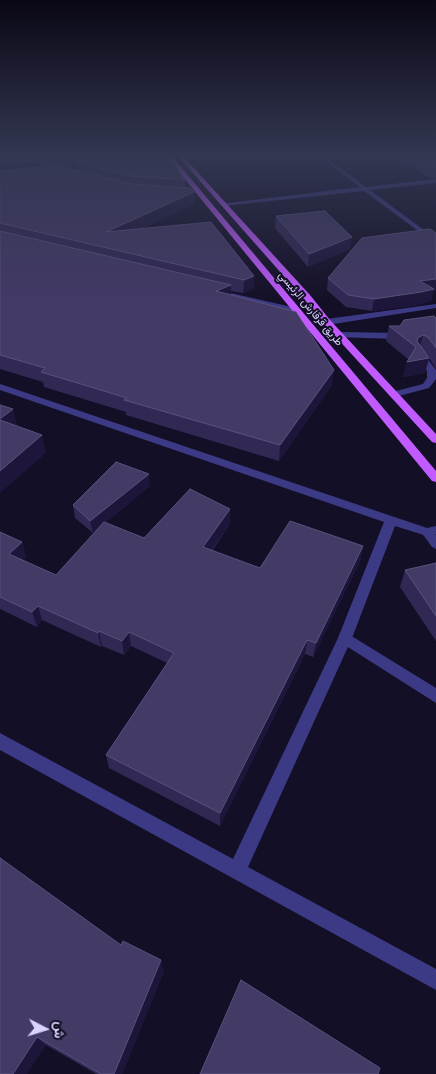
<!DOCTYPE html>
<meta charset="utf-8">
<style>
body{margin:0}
#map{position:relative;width:436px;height:1074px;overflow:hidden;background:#130f26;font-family:"Titillium Web",Vazirmatn,sans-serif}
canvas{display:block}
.north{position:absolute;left:20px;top:1004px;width:50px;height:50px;-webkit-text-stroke:4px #130f26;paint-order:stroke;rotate:95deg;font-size:14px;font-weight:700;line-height:20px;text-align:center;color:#d9d4ff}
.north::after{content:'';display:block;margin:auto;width:18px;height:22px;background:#d9d4ff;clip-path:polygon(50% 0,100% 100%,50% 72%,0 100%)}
</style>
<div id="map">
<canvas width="436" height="1074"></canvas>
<div class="north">ش</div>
</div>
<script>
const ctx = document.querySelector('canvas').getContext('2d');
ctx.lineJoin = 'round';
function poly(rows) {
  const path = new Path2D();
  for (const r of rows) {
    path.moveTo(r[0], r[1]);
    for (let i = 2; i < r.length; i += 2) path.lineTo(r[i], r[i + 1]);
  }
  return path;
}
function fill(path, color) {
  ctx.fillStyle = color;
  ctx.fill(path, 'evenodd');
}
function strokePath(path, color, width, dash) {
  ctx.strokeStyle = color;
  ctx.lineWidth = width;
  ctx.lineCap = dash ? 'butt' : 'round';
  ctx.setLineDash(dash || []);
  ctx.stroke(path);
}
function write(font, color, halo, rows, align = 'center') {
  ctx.font = font + ' "Titillium Web",Vazirmatn,sans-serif';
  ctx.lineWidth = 4;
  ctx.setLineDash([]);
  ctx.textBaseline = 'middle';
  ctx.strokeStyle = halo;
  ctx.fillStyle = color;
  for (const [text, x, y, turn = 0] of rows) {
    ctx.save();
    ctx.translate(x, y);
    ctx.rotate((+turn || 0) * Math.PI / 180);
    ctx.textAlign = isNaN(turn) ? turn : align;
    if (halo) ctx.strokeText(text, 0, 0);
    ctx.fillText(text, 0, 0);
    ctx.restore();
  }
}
fill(poly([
 [340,332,396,333,400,336,396,339,337,337,337,333,340,332],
 [420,352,423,353,436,370,436,379,429,388,395,397,392,396,392,392,423,384,427,378,427,371,415,355,420,352],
 [427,528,431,529,436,535,436,549,432,547,421,532,427,528],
 [345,632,436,688,436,703,340,642,338,638,340,634,345,632]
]), '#3d3a85');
fill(poly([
 [317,155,323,155,366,187,436,179,436,183,370,190,436,239,436,244,364,191,223,206,220,204,360,187,317,155],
 [213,289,296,308,300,310,296,312,213,293,213,289],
 [436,304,436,308,327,325,323,322,327,319,436,304],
 [0,384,427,528,436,526,436,534,427,536,395,526,352,638,248,867,436,969,436,990,0,750,0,733,233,859,338,638,384,522,0,390,0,384]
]), '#3d3a85');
fill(poly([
 [165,155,171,155,436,471,436,482,432,481,165,155],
 [177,155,182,155,310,295,330,320,436,434,436,443,432,442,324,324,304,299,177,155]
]), '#c25bff');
fill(poly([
 [0,155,166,155,185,180,185,187,194,192,194,204,141,229,254,276,254,289,243,293,231,291,231,295,332,385,279,461,126,415,126,412,44,387,43,382,0,369],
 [34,164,37,164,45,166,35,167],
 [76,167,77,170,68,168],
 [389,155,436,155,436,178,431,178,411,166,402,164],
 [276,216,350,249,308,267,275,228],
 [436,233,436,291,433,291,431,301,418,305,372,311,346,307,327,290,328,278],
 [436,318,436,369,429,358,425,373,403,377,407,362,408,359,386,341,389,326,400,326],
 [150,486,105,523,144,538,230,524,212,551,260,568,363,546,360,561,313,657,305,654,220,826,109,768,106,755,167,663,131,646,124,655,102,646,101,647,42,620,37,627,0,609,0,532,22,542,26,557,22,560,56,575,98,529,93,533,75,518,73,505],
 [436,563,436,641,400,587,405,570],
 [121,945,164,971,122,1074,96,1074,46,1045,0,1074]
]), '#312854');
fill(poly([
 [90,155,161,155,76,162,76,167,58,169,56,158],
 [34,161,36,171,0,175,0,164],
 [194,192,194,204,108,245,106,232],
 [352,237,350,249,308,267,309,254],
 [254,276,254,289,243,293,244,280],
 [436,279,436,291,433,291,431,301,418,305,372,311,374,299,420,281],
 [231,285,231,298,216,291],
 [423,335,419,350,415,353,418,338],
 [429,358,425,373,403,377,407,362],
 [334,370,332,385,279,461,280,445],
 [13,409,18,427,0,423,0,419],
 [42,435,46,453,0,493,0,471],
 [149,474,150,486,93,533,90,521],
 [230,509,230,524,203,562,203,547],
 [22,542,26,557,14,569,9,554],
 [363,546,360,561,313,657,316,643],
 [38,606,42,620,37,627,32,612],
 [99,631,102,646,101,647,98,633],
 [129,632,131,646,124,655,122,641],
 [307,640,305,654,220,826,220,813],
 [161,960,164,971,122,1074,114,1074],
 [37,1037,46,1045,27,1074,13,1074]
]), '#1d163a');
const building = poly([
 [0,155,5,155,34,161,0,164,0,155],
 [39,155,90,155,56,158,39,155],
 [148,155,166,155,185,180,132,176,76,162,148,155],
 [403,155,436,155,436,168,433,168,413,156,403,155],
 [56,165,132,184,190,188,194,192,106,232,211,222,254,276,244,280,0,223,0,171,56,165],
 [325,211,352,237,309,254,276,216,325,211],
 [430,229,436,233,436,279,420,281,434,289,421,292,374,299,348,295,328,278,362,238,430,229],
 [0,231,231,285,216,291,296,312,334,370,280,445,124,400,127,398,41,372,45,368,0,355,0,231],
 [434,316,436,318,436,348,428,337,423,335,418,338,417,341,429,358,407,362,416,347,389,326,400,326,404,320,434,316],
 [0,405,13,409,0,419,0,405],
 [0,420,42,435,0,471,0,420],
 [116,462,149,474,90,521,73,505,116,462],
 [190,489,230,509,203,547,260,568,290,521,363,546,316,643,307,640,220,813,106,755,174,653,129,632,122,641,99,631,98,633,38,606,32,612,0,597,0,532,22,542,9,554,56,575,104,522,144,538,190,489],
 [436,563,436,616,405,570,436,563],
 [0,858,121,945,123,941,161,960,114,1074,101,1074,37,1037,13,1074,0,1074,0,858],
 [241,980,380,1068,378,1074,200,1074,241,980]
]);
fill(building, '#433a66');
strokePath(building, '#5a527e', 1);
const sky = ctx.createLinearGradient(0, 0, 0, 305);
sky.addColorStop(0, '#0a0815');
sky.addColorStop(0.51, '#333752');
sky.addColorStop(1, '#33375200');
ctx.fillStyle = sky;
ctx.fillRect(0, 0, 436, 305);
write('11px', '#d9d4ff', '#130f26', [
 ["طريق قرقارش الرئيسي",310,309,50]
]);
</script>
